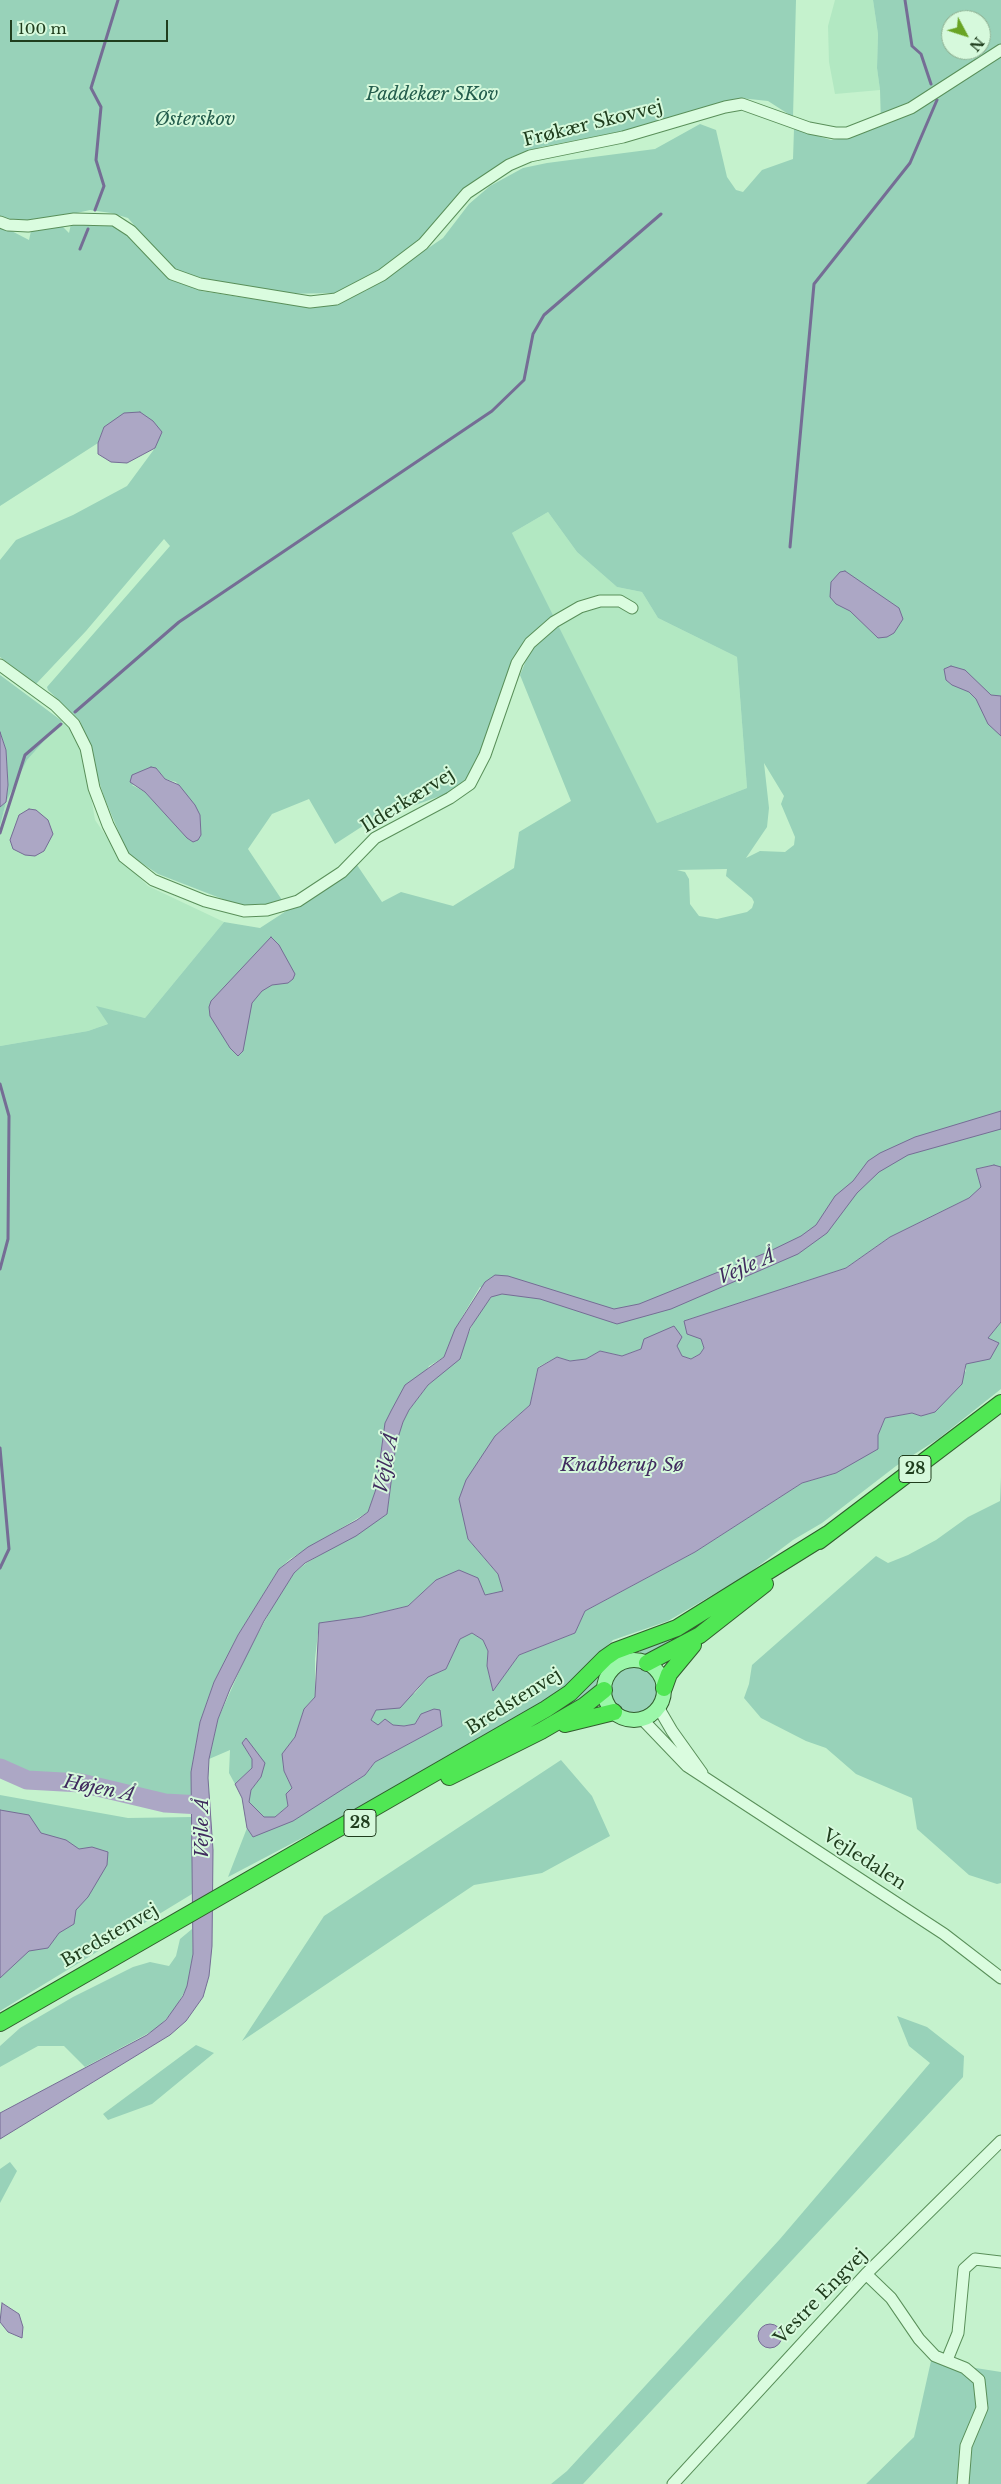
<!DOCTYPE html>
<meta charset="utf-8">
<style>
body{margin:0}
#map{position:relative;width:1001px;height:2484px;overflow:hidden;background:#c5f2cd;font-family:"Libre Baskerville",serif}
canvas{display:block}
.north{position:absolute;left:941px;top:10px;width:50px;height:50px;box-sizing:border-box;background:#d6f9dc;border:1px solid #8dae90;border-radius:50%;rotate:130deg;font-size:14px;font-weight:700;line-height:20px;text-align:center;color:#203e1e}
.north::after{content:'';display:block;margin:auto;width:18px;height:22px;background:#69a424;clip-path:polygon(50% 0,100% 100%,50% 72%,0 100%)}
.scale{position:absolute;left:10px;top:20px;width:158px;height:22px;box-sizing:border-box;border:2px solid #203e1e;border-top:0;padding-left:6px;font-size:15px;line-height:18px;white-space:nowrap;color:#203e1e;-webkit-text-stroke:4px #d6f9dc;paint-order:stroke}
</style>
<div id="map">
<canvas width="1001" height="2484"></canvas>
<div class="north">N</div>
<div class="scale">100 m</div>
</div>
<script>
const ctx = document.querySelector('canvas').getContext('2d');
ctx.lineJoin = 'round';
function fill(path, color) {
  ctx.fillStyle = color;
  ctx.fill(path, 'evenodd');
}
function poly(rows) {
  const path = new Path2D();
  for (const r of rows) {
    if (r.length === 3) {
      path.moveTo(r[0] + r[2], r[1]);
      path.arc(r[0], r[1], r[2], 0, 2 * Math.PI);
      continue;
    }
    path.moveTo(r[0], r[1]);
    for (let i = 2; i < r.length; i += 2) path.lineTo(r[i], r[i + 1]);
  }
  return path;
}
function strokePath(path, color, width, dash) {
  ctx.strokeStyle = color;
  ctx.lineWidth = width;
  ctx.lineCap = dash ? 'butt' : 'round';
  ctx.setLineDash(dash || []);
  ctx.stroke(path);
}
function write(font, color, halo, rows, align = 'center') {
  ctx.font = font + ' "Libre Baskerville",serif';
  ctx.lineWidth = 4;
  ctx.setLineDash([]);
  ctx.textBaseline = 'middle';
  ctx.strokeStyle = halo;
  ctx.fillStyle = color;
  for (const [text, x, y, turn = 0] of rows) {
    ctx.save();
    ctx.translate(x, y);
    ctx.rotate((+turn || 0) * Math.PI / 180);
    ctx.textAlign = isNaN(turn) ? turn : align;
    if (halo) ctx.strokeText(text, 0, 0);
    ctx.fillText(text, 0, 0);
    ctx.restore();
  }
}
fill(poly([
 [835,0,873,0,878,34,877,68,880,90,835,94,829,62,828,26],
 [548,512,577,552,617,587,642,592,658,618,737,657,747,788,657,823,512,533],
 [62,721,73,731,86,767,95,820,124,862,148,886,224,922,145,1018,97,1007,108,1024,88,1031,0,1046,0,826,6,802,27,760]
]), '#b2e8c2');
fill(poly([
 [0,0,796,0,793,117,768,101,740,98,623,131,541,147,509,158,461,193,413,247,368,281,336,293,278,294,180,273,161,257,128,218,111,213,90,210,37,222,16,223,0,218],
 [873,0,1001,0,1001,1167,994,1165,976,1169,982,1187,969,1198,890,1237,846,1268,684,1321,701,1339,704,1348,700,1354,691,1359,682,1356,677,1346,641,1349,622,1356,600,1351,586,1359,570,1361,557,1357,538,1367,530,1405,495,1436,467,1533,468,1539,498,1574,503,1592,485,1595,436,1580,408,1606,362,1617,319,1624,315,1659,315,1697,304,1709,295,1737,283,1754,284,1771,292,1788,286,1794,288,1806,275,1817,264,1817,249,1802,251,1790,261,1777,246,1739,242,1743,252,1759,252,1768,235,1784,229,1773,230,1750,209,1759,218,1719,248,1652,278,1597,294,1573,305,1564,387,1514,396,1444,403,1422,409,1410,428,1385,444,1370,462,1347,477,1315,493,1295,480,1287,462,1317,444,1357,429,1366,382,1445,376,1489,368,1512,290,1559,279,1569,238,1635,214,1682,200,1722,191,1772,192,1804,85,1780,30,1773,0,1762,0,1046,88,1031,108,1024,96,1006,145,1018,224,922,260,928,357,865,382,902,401,892,453,906,514,868,519,832,571,801,520,675,532,646,557,623,657,823,747,788,737,657,658,618,642,592,617,587,577,552,548,512,512,533,554,617,543,623,523,645,475,765,467,778,451,792,369,822,335,844,309,799,272,814,248,849,282,900,263,905,238,905,158,874,128,854,104,797,80,721,48,690,47,687,170,546,164,539,86,631,36,684,0,657,0,560,16,540,73,515,127,486,155,448,104,427,98,443,0,506,0,225,29,240,31,231,61,225,69,233,71,224,113,226,131,235,164,273,201,291,305,307,341,302,367,290,443,238,469,204,490,186,523,168,547,163,655,149,700,124,716,130,727,177,736,190,743,192,762,170,793,159,794,129,831,140,846,138,881,125,880,90,877,68,878,34],
 [951,20,981,20,981,50,951,50],
 [764,763,784,796,781,804,795,837,794,845,785,852,760,851,746,858,767,827,769,808],
 [156,768,165,779,176,782,200,815,201,835,190,840,145,792,132,785],
 [727,869,726,876,752,898,754,902,752,908,747,912,717,919,699,916,690,904,689,879,685,872,677,870],
 [0,675,62,721,27,760,6,802,0,826,0,807,6,802,8,785,6,750,0,732],
 [1001,1322,1001,1389,938,1439,896,1466,822,1523,793,1540,745,1576,668,1621,613,1640,565,1689,401,1786,228,1877,247,1828,253,1837,365,1775,375,1762,442,1726,421,1714,415,1724,404,1726,377,1725,371,1720,376,1710,415,1693,428,1677,446,1669,460,1639,472,1633,483,1640,488,1651,487,1666,493,1690,519,1655,575,1633,585,1611,695,1552,802,1483,836,1473,878,1435,885,1418,912,1413,921,1416,966,1371,966,1364],
 [1001,1477,1001,1883,997,1884,969,1875,917,1829,912,1798,856,1774,826,1748,806,1741,761,1718,744,1698,749,1684,752,1665,876,1556,888,1563,908,1555,936,1540,968,1517,1000,1501],
 [705,1616,708,1620,674,1647,648,1655,640,1653,640,1648],
 [634,1690,23],
 [597,1673,599,1675,594,1691,526,1731],
 [561,1760,592,1796,610,1836,542,1873,474,1885,242,2041,324,1916],
 [0,1795,128,1818,193,1817,193,1853,192,1894,0,2011],
 [192,1929,193,1954,187,1987,175,2009,158,2028,85,2067,64,2046,38,2046,0,2067,0,2046,20,2028,73,1997,133,1967,150,1962,169,1966,176,1956,180,1939],
 [897,2016,927,2027,964,2056,963,2077,583,2484,551,2484,567,2471,780,2239,930,2063,909,2046],
 [196,2045,214,2053,152,2104,108,2120,103,2114],
 [10,2162,17,2171,0,2203,0,2169],
 [931,2361,1001,2372,1001,2484,866,2484,914,2437]
]), '#98d2b9');
const water = poly([
 [140,412,153,421,162,432,155,448,127,463,111,462,98,454,98,443,104,427,124,413,140,412],
 [845,571,899,608,903,619,894,633,887,637,878,638,850,611,836,604,830,597,831,582,840,572,845,571],
 [951,666,965,670,991,695,1001,696,1001,736,988,724,976,699,969,692,952,685,946,680,944,669,951,666],
 [0,732,6,750,8,785,6,802,0,807,0,732],
 [151,767,156,768,165,779,179,785,195,805,200,815,201,835,198,840,193,842,187,838,145,792,130,782,132,775,151,767],
 [29,809,36,810,48,820,53,834,44,851,35,856,25,855,13,849,10,840,19,815,29,809],
 [271,937,279,945,295,974,293,979,288,983,272,985,262,991,252,1003,243,1051,238,1056,230,1048,210,1016,209,1007,211,1001,271,937],
 [1001,1111,1001,1129,908,1155,879,1172,857,1193,827,1233,798,1254,671,1309,617,1324,540,1299,502,1294,491,1297,470,1328,460,1359,428,1385,409,1410,403,1422,396,1444,387,1514,356,1536,305,1563,294,1573,264,1621,230,1689,218,1719,209,1759,208,1778,213,1850,212,1946,209,1976,203,1997,186,2021,170,2035,0,2139,0,2113,147,2035,166,2020,183,1996,187,1986,193,1954,191,1772,200,1722,214,1682,238,1635,279,1569,308,1547,357,1520,368,1512,376,1489,385,1423,391,1411,405,1385,444,1357,455,1329,485,1282,495,1275,508,1276,614,1309,639,1304,768,1252,801,1236,816,1225,835,1196,853,1181,868,1161,880,1153,915,1137,1001,1111],
 [994,1165,1001,1167,1001,1322,988,1338,999,1343,990,1359,966,1364,962,1384,935,1412,921,1416,912,1413,885,1418,878,1435,878,1449,836,1473,802,1483,695,1552,585,1611,575,1633,519,1655,493,1691,487,1666,488,1651,483,1640,472,1633,460,1639,446,1669,428,1677,400,1708,376,1710,371,1720,378,1725,385,1719,393,1725,404,1726,415,1724,421,1714,434,1709,440,1710,442,1726,375,1762,365,1775,293,1821,253,1837,247,1828,242,1798,235,1784,252,1768,252,1759,242,1743,246,1738,265,1763,261,1777,251,1790,249,1802,264,1817,275,1817,288,1806,286,1794,292,1788,284,1771,282,1754,295,1737,304,1709,315,1697,319,1623,362,1617,408,1606,436,1580,459,1570,478,1578,485,1595,503,1591,498,1574,468,1539,459,1499,466,1480,495,1436,530,1405,538,1368,557,1357,570,1361,586,1359,600,1351,622,1356,641,1349,644,1339,674,1326,682,1337,677,1346,682,1356,691,1359,700,1354,704,1348,701,1339,687,1334,684,1321,846,1268,890,1237,969,1198,981,1187,976,1169,994,1165],
 [0,1810,29,1815,41,1833,66,1840,79,1849,92,1847,108,1852,107,1865,88,1897,76,1910,74,1924,59,1933,48,1948,29,1951,0,1978,0,1810],
 [2,2303,19,2314,23,2327,22,2338,8,2332,0,2322,2,2303],
 [770,2336,12]
]);
fill(water, '#aca7c5');
strokePath(water, '#756d95', 1);
strokePath(poly([
 [905,0,912,46,921,54,931,84],
 [95,210,104,186,96,160,101,107,91,88,118,0],
 [80,249,88,229],
 [790,547,814,284,910,163,937,100],
 [75,712,179,622,492,411,524,380,533,334,544,315,661,214],
 [0,833,25,755,61,724],
 [0,1084,9,1116,8,1239,0,1269],
 [0,1448,9,1549,0,1568]
]), '#756d95', 3);
strokePath(poly([
 [0,1768,27,1780,81,1783,165,1803,201,1805]
]), '#aca7c5', 19);
const minor = poly([
 [0,222,8,225,28,226,74,219,114,220,131,231,172,274,200,284,310,302,336,299,382,275,423,244,467,193,509,165,530,156,623,137,725,107,742,104,809,128,835,133,847,133,911,108,1001,50],
 [0,665,55,705,74,724,86,748,94,788,108,825,124,857,153,880,205,901,244,911,267,910,298,901,342,872,375,838,450,798,470,784,485,755,517,663,530,643,554,622,580,607,600,601,620,601,632,608],
 [658,1707,672,1731,702,1773],
 [642,1719,687,1766,944,1934,1001,1978],
 [866,2274,891,2298,919,2339,935,2356,965,2368,979,2380,982,2408,966,2446,963,2484],
 [947,2360,958,2333,964,2269,975,2259,1001,2262],
 [673,2484,866,2274,1001,2141]
]);
const major = poly([
 [634,1690,30]
]);
const highway = poly([
 [819,1541,1001,1403],
 [647,1663,700,1635,765,1584],
 [664,1688,669,1674,693,1645],
 [565,1724,614,1712],
 [449,1777,541,1731,584,1706,604,1690],
 [0,2023,546,1709,570,1693,605,1658,615,1651,677,1628,828,1534]
]);
strokePath(minor, '#598f59', 13);
strokePath(major, '#315d2d', 16);
strokePath(highway, '#315d2d', 18);
strokePath(minor, '#dafcdf', 11);
strokePath(major, '#9bf7a9', 14);
strokePath(highway, '#50e754', 16);
for (const [x, y, w] of [
 [915,1469,32],
 [360,1823,32]
]) {
  const box = new Path2D();
  box.roundRect(x - w / 2, y - 13.5, w, 27, 4);
  ctx.fillStyle = '#d6f9dc';
  ctx.fill(box);
  strokePath(box, '#203e1e', 1);
}
write('bold 16px', '#203e1e', null, [
 ["28",915,1469],
 ["28",360,1823]
]);
write('italic 18px', '#235c4c', '#d6f9dc', [
 ["Paddekær SKov",432,95],
 ["Østerskov",195,120]
]);
write('18px', '#203e1e', '#d6f9dc', [
 ["Frøkær Skovvej",593,124,-14],
 ["Ilderkærvej",408,801,-32],
 ["Bredstenvej",514,1702,-32],
 ["Vejledalen",864,1860,33],
 ["Bredstenvej",110,1936,-30],
 ["Vestre Engvej",821,2297,-46]
]);
write('italic 19px', '#412c5f', '#d6f9dc', [
 ["Vejle Å",747,1267,-23],
 ["Vejle Å",387,1463,-79],
 ["Knabberup Sø",622,1466],
 ["Højen Å",99,1789,11],
 ["Vejle Å",203,1828,-90]
]);
</script>
